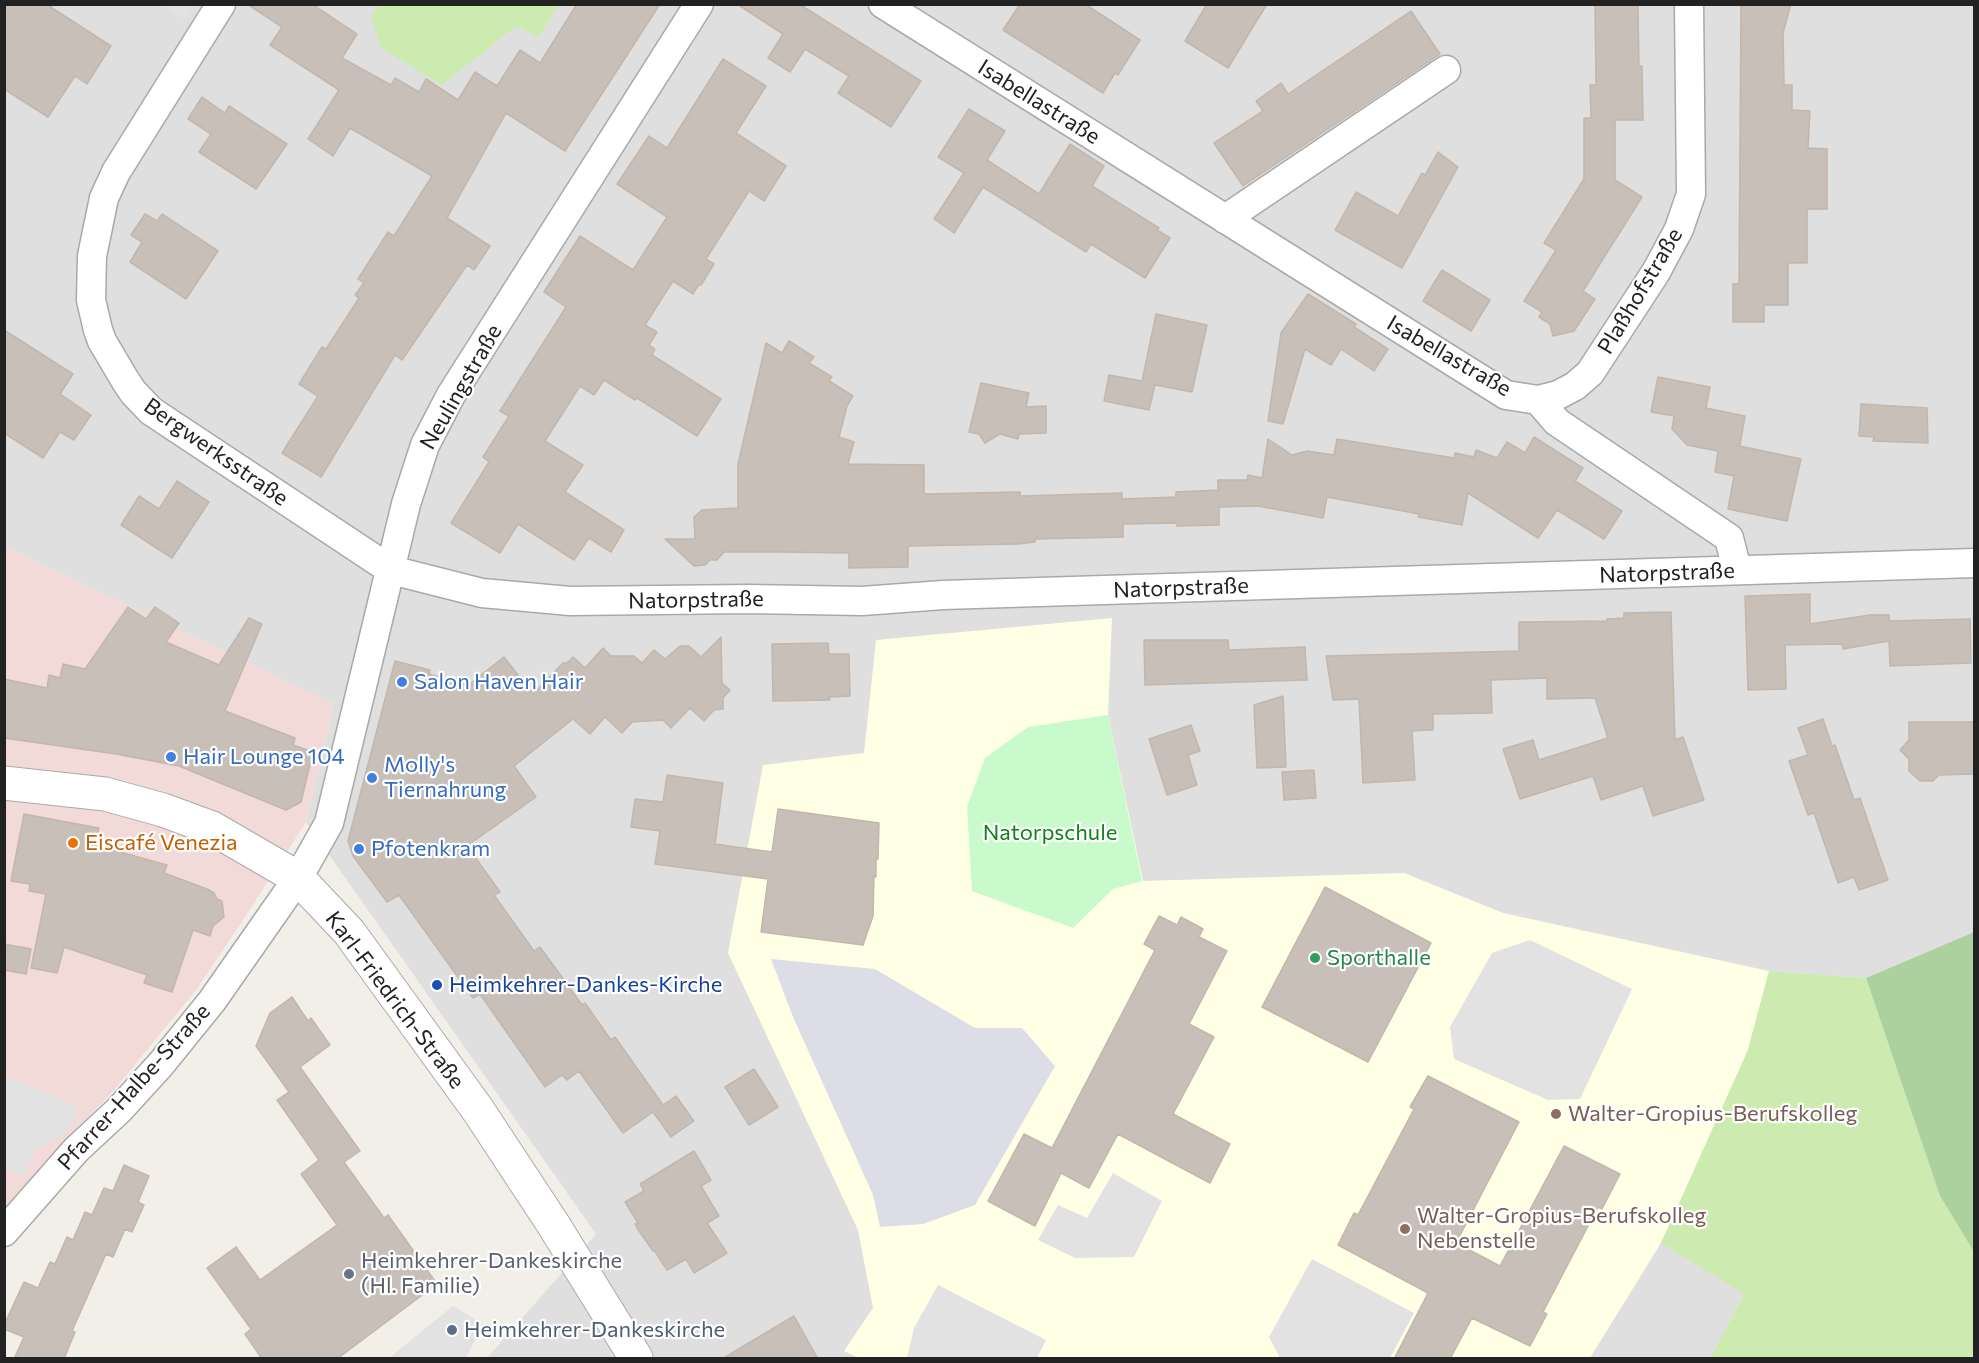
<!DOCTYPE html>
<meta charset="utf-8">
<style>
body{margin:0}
#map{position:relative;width:1979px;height:1363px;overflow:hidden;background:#f2efe9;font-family:Commissioner,sans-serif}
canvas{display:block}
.frame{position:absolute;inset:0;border:6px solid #222;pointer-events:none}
</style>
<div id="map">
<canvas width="1979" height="1363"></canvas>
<div class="frame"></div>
</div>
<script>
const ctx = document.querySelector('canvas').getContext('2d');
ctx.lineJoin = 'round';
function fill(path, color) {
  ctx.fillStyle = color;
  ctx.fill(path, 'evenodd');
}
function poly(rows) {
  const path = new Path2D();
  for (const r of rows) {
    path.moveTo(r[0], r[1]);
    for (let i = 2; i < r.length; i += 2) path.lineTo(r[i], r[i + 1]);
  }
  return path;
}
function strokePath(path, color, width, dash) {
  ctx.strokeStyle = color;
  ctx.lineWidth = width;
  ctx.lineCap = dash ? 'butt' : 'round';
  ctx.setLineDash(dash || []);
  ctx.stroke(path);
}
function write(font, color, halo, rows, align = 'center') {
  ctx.font = font + ' Commissioner,sans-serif';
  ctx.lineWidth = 4.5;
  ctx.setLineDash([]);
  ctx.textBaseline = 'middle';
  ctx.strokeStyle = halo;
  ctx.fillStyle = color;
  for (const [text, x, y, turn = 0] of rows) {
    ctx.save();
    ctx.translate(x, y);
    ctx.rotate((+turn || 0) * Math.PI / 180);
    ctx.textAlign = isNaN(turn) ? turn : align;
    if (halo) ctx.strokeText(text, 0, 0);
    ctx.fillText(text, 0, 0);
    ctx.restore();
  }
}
fill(poly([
 [4,5,1974,5,1974,932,1866,978,1769,971,1744,1294,1710,1358,487,1358,596,1234,306,822,334,704,5,547]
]), '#e0dfdf');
fill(poly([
 [5,547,334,704,306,822,243,920,196,990,115,1089,25,1186,5,1211]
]), '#f2dad9');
fill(poly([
 [1112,618,1108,715,1143,881,1404,873,1503,913,1769,971,1748,1050,1692,1178,1661,1243,1590,1358,859,1358,844,1351,873,1308,858,1230,728,953,763,765,864,753,876,640]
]), '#ffffe5');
fill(poly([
 [378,5,378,4,559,5,538,37,516,26,442,85,381,48,371,16],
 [1769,971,1866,978,1940,1196,1974,1252,1974,1358,1710,1358,1744,1294,1661,1243,1748,1050]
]), '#cdebb0');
fill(poly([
 [1974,932,1974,1252,1940,1196,1866,978]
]), '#add19e');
fill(poly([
 [1108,715,1142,881,1113,889,1073,928,972,891,967,807,985,758,1028,727]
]), '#c8facc');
fill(poly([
 [162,5,195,5,185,20],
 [1530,940,1632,989,1580,1099,1548,1100,1454,1059,1450,1027,1492,953],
 [5,1075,80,1108,67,1131,34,1152,24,1177,5,1168],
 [1113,1173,1162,1201,1134,1257,1075,1258,1038,1240,1058,1205,1087,1218],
 [1312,1259,1414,1313,1390,1358,1280,1358,1269,1337],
 [938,1285,1046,1340,1037,1358,907,1358,914,1328],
 [453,1306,483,1324,466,1358,389,1358]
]), '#e2e2e2');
fill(poly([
 [771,959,875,969,975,1028,1022,1028,1055,1066,975,1205,923,1224,880,1227,873,1195,793,1017]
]), '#dddde8');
const building = poly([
 [4,4,46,4,111,46,87,84,75,76,48,117,4,89,4,4],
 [247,4,312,4,357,34,342,58,391,85,395,78,419,92,426,79,458,100,475,72,497,86,520,50,540,63,577,4,660,4,565,151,506,113,447,218,490,246,474,270,467,265,402,360,395,355,321,477,282,453,318,396,299,384,322,347,326,349,359,298,355,295,364,283,358,279,388,232,394,236,432,176,350,128,333,156,308,139,339,90,270,45,282,27,247,4],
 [737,4,799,4,921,81,891,127,838,93,849,76,805,49,790,72,768,58,783,34,737,4],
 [1020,4,1085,4,1140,40,1118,75,1115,73,1103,93,1003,30,1020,4],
 [1207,4,1267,4,1228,68,1185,41,1207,4],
 [1595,4,1638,4,1639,66,1642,66,1643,120,1615,120,1615,180,1642,197,1583,291,1595,299,1574,331,1553,336,1550,324,1539,317,1542,312,1524,301,1556,250,1544,243,1584,179,1584,118,1591,118,1590,85,1596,85,1595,4],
 [1741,4,1791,4,1783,33,1784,85,1792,85,1792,110,1810,111,1808,148,1827,149,1827,209,1807,209,1807,263,1788,263,1788,305,1764,305,1764,322,1733,322,1733,284,1739,284,1741,4],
 [1411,11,1440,54,1243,186,1214,143,1263,111,1256,101,1281,83,1288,94,1411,11],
 [723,59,766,86,736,133,786,166,764,201,749,191,706,259,714,264,701,285,699,284,693,294,673,281,645,325,657,332,649,345,655,349,652,355,721,399,697,436,637,398,635,400,604,380,594,395,580,386,545,441,583,465,565,492,624,530,611,552,589,538,574,560,518,524,500,553,451,523,489,462,483,457,509,416,500,411,566,307,544,292,580,236,633,270,667,217,617,184,649,136,667,148,723,59],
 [202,97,225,113,229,106,287,144,256,189,199,152,211,134,188,119,202,97],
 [969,109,1005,131,987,160,1039,194,1070,144,1104,166,1092,186,1159,228,1157,230,1170,238,1145,278,1091,244,1086,252,983,187,954,233,934,219,964,173,938,157,969,109],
 [1438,152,1458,167,1402,268,1335,230,1356,192,1398,216,1422,173,1425,175,1438,152],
 [145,214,157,221,162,214,218,251,186,299,130,262,142,242,131,235,145,214],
 [1442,270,1490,300,1471,331,1423,301,1442,270],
 [1308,294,1356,324,1354,327,1388,349,1374,371,1341,349,1331,365,1305,349,1283,424,1268,421,1281,333,1308,294],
 [1156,314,1207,325,1192,392,1155,385,1149,410,1104,401,1109,375,1142,381,1156,314],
 [4,330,73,374,60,394,91,415,74,440,60,432,43,458,4,433,4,330],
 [789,341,814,357,809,363,832,377,829,381,853,396,847,406,839,437,854,442,848,464,924,465,924,494,1020,492,1020,496,1122,493,1122,499,1176,497,1176,492,1218,490,1218,480,1247,480,1248,475,1262,478,1268,439,1292,455,1307,451,1334,455,1337,439,1454,458,1455,453,1474,457,1476,450,1497,458,1507,442,1525,453,1534,437,1583,468,1575,481,1622,511,1604,539,1557,510,1538,538,1468,493,1462,525,1418,517,1419,514,1327,497,1323,518,1258,506,1219,507,1219,525,1177,526,1177,523,1123,524,1123,537,1035,539,1035,542,1018,544,908,546,908,567,849,568,849,553,779,552,724,552,717,560,710,560,705,565,694,566,665,539,695,539,694,517,702,510,738,508,738,464,766,343,782,353,789,341],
 [1658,377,1710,387,1706,408,1745,416,1740,446,1801,459,1787,521,1728,509,1734,476,1715,472,1718,451,1687,445,1672,429,1674,416,1651,412,1658,377],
 [981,383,1029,393,1026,407,1046,406,1046,433,1019,434,1018,439,1000,434,985,443,979,434,969,432,981,383],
 [1861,404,1927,408,1928,443,1873,441,1874,437,1859,436,1861,404],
 [177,481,209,502,172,558,121,525,139,496,159,509,177,481],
 [1810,594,1810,624,1870,615,1889,615,1889,621,1970,619,1971,663,1890,666,1889,641,1843,649,1842,644,1785,645,1786,689,1748,690,1745,596,1810,594],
 [128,607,146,619,155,607,179,623,166,642,219,665,249,618,262,624,225,711,295,738,293,745,313,752,301,802,286,810,179,766,116,754,4,738,4,679,47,688,49,675,60,678,63,664,85,669,128,607],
 [1671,612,1675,740,1683,737,1704,800,1653,816,1643,786,1601,800,1593,776,1520,799,1503,749,1533,740,1539,760,1608,738,1595,698,1547,699,1547,678,1491,680,1492,713,1433,714,1433,730,1412,731,1415,780,1363,783,1359,699,1333,700,1326,656,1519,651,1519,622,1607,621,1607,619,1624,618,1624,613,1671,612],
 [721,637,722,683,730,690,723,698,723,709,714,710,704,721,690,708,671,728,663,720,632,722,622,733,605,717,590,734,573,719,514,766,536,797,467,846,500,892,494,895,534,951,540,947,582,1005,585,1003,611,1040,615,1037,663,1105,676,1096,694,1121,671,1137,653,1112,623,1133,579,1071,567,1080,562,1075,545,1087,480,994,473,998,399,895,387,902,353,856,348,841,395,661,430,670,429,674,468,685,504,657,533,694,563,663,567,663,573,657,585,668,603,648,611,656,634,656,642,663,654,650,665,659,680,646,689,646,701,657,721,637],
 [1144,640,1228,640,1229,650,1305,647,1307,680,1145,685,1144,640],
 [828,643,829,654,849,654,850,696,829,697,830,700,773,701,772,644,828,643],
 [1283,696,1286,767,1257,768,1254,705,1283,696],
 [1823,719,1832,746,1835,745,1854,800,1860,798,1888,880,1859,890,1854,877,1838,883,1814,813,1808,815,1789,761,1808,755,1798,728,1823,719],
 [1909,722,1974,722,1974,774,1939,775,1933,781,1920,781,1909,771,1909,759,1900,750,1909,740,1909,722],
 [1191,725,1200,751,1188,755,1197,785,1167,795,1149,739,1191,725],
 [1314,770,1316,798,1284,800,1282,772,1314,770],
 [667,775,723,783,715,844,772,852,778,809,879,823,878,859,876,859,876,877,874,876,873,916,863,945,761,932,768,879,655,864,660,831,631,827,635,799,663,802,667,775],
 [24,814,99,828,94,845,167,865,164,873,207,889,214,893,217,899,222,901,224,917,213,926,210,936,193,930,172,992,144,983,147,975,64,947,57,973,31,968,46,894,29,891,30,884,11,881,24,814],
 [1325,887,1431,943,1368,1062,1262,1007,1325,887],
 [1159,916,1177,925,1181,917,1203,929,1199,937,1227,951,1189,1024,1214,1037,1173,1114,1230,1144,1210,1183,1118,1134,1089,1188,1061,1173,1035,1226,988,1201,1024,1134,1052,1148,1155,950,1144,944,1159,916],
 [4,944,31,949,26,974,4,970,4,944],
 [292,997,308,1021,311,1018,330,1045,300,1067,360,1151,344,1162,384,1218,388,1215,437,1284,337,1359,262,1359,245,1334,251,1329,207,1268,236,1247,260,1280,337,1225,301,1174,319,1160,277,1100,289,1092,256,1046,270,1013,292,997],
 [754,1069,778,1107,749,1125,725,1087,754,1069],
 [1428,1076,1519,1122,1456,1243,1500,1266,1564,1146,1620,1174,1602,1209,1598,1207,1543,1312,1547,1314,1530,1346,1472,1318,1450,1359,1394,1359,1428,1293,1338,1245,1354,1213,1358,1215,1414,1109,1410,1107,1428,1076],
 [694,1151,711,1180,701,1186,719,1216,707,1223,727,1253,694,1273,686,1259,667,1270,654,1250,653,1251,637,1228,635,1224,638,1223,625,1202,644,1191,640,1184,694,1151],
 [124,1165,149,1176,138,1202,144,1205,132,1232,125,1229,113,1257,106,1254,72,1331,75,1332,64,1359,14,1359,24,1337,4,1329,4,1325,24,1282,38,1288,50,1262,55,1264,67,1237,73,1240,85,1212,92,1215,104,1188,113,1191,124,1165],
 [794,1316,818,1359,722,1359,794,1316]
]);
fill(building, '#c7bfb8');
strokePath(building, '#c4b6ab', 1.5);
const minor = poly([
 [221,4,116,172,104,198,92,256,91,300,98,330,102,341,125,380,133,392,151,411,391,570,482,593,570,601,748,599,862,601,943,595,1974,563],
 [883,4,1506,395,1538,400,1558,395,1575,386,1590,373,1656,272,1679,229,1691,194,1689,4],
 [1225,219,1446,70],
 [1538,400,1557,422,1729,538,1737,570],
 [4,1232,76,1150,119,1110,161,1064,212,1001,298,878,329,823,406,504,425,445,451,395,699,4]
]);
const tertiary = poly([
 [4,783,105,794,163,810,212,828,298,878,349,932,478,1110,553,1224,636,1358]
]);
strokePath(minor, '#a9a9a9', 31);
strokePath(tertiary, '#a9a9a9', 35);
strokePath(minor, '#fff', 28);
strokePath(tertiary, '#fff', 33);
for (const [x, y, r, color] of [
 [402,682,6,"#3f7fe0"],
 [171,757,6,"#3f7fe0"],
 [372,778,6,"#3f7fe0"],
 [73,843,6,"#e8710a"],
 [359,849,6,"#3f7fe0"],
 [1315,958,6,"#2e9e5b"],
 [437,985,6,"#1a4fb4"],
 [1556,1114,6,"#8d6e63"],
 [1405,1229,6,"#8d6e63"],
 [349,1274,6,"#6b7280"],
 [452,1330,6,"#5c6f8a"]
]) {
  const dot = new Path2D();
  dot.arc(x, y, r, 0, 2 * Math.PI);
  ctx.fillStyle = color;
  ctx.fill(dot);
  strokePath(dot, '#fff', 2);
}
write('22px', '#222', '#fff', [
 ["Isabellastraße",1039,102,32],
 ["Plaßhofstraße",1640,291,-59],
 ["Isabellastraße",1449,356,30],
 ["Neulingstraße",461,387,-60],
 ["Bergwerksstraße",216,452,35],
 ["Natorpstraße",1667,573,-2],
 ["Natorpstraße",1181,588,-2],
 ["Natorpstraße",696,600,-1],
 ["Karl-Friedrich-Straße",395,1000,53],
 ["Pfarrer-Halbe-Straße",134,1087,-48]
]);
write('22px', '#366cbe', '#fff', [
 ["Salon Haven Hair",414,682],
 ["Hair Lounge 104",183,757],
 ["Molly's",384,765],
 ["Tiernahrung",384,790],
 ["Pfotenkram",371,849]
], 'left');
write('22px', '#0c8416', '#fff', [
 ["Natorpschule",1050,833]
]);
write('22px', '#c56008', '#fff', [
 ["Eiscafé Venezia",85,843]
], 'left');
write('22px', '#27864d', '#fff', [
 ["Sporthalle",1327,958]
], 'left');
write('22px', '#164399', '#fff', [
 ["Heimkehrer-Dankes-Kirche",449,985]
], 'left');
write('22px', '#785e54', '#fff', [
 ["Walter-Gropius-Berufskolleg",1568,1114],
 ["Walter-Gropius-Berufskolleg",1417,1216],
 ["Nebenstelle",1417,1241]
], 'left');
write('22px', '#5b616d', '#fff', [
 ["Heimkehrer-Dankeskirche",361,1261],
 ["(Hl. Familie)",361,1286]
], 'left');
write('22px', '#4e5e75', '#fff', [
 ["Heimkehrer-Dankeskirche",464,1330]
], 'left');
</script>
